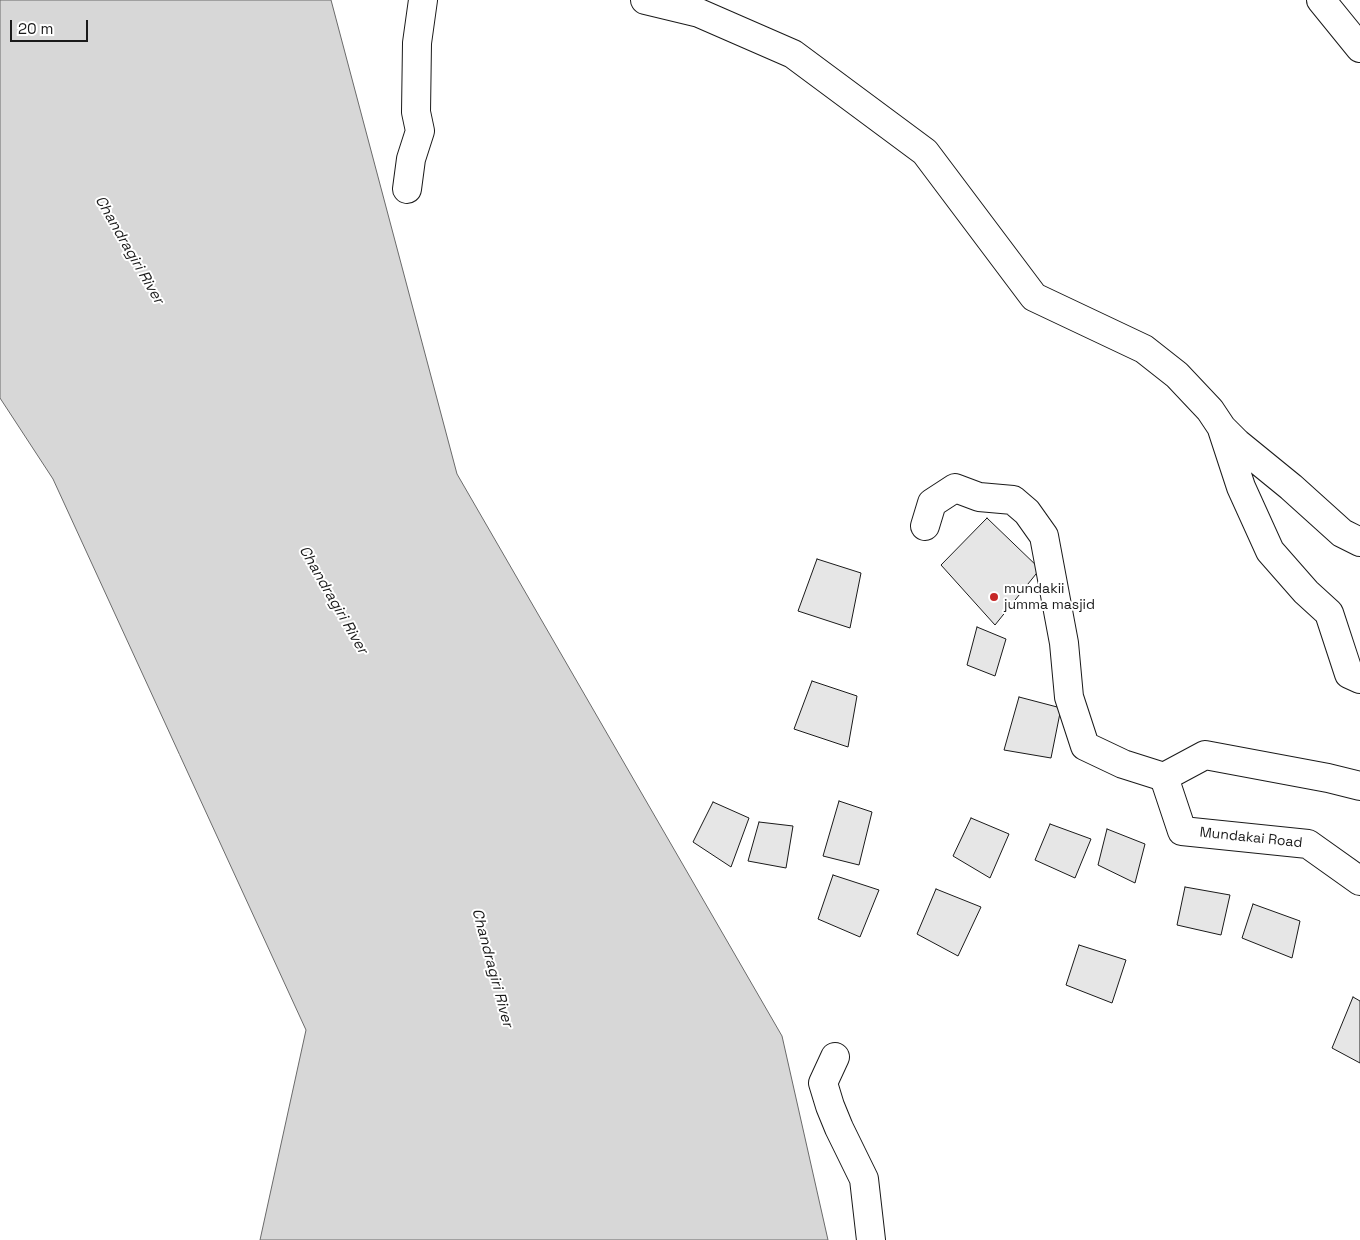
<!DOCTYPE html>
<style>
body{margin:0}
#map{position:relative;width:1360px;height:1240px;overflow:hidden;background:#fff;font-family:"Space Grotesk",sans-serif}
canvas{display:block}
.scale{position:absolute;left:10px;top:20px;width:78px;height:22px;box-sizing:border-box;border:2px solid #1a1a1a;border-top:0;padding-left:6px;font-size:15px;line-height:18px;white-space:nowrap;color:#1a1a1a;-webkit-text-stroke:4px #fff;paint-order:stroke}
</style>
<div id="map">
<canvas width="1360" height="1240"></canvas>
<div class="scale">20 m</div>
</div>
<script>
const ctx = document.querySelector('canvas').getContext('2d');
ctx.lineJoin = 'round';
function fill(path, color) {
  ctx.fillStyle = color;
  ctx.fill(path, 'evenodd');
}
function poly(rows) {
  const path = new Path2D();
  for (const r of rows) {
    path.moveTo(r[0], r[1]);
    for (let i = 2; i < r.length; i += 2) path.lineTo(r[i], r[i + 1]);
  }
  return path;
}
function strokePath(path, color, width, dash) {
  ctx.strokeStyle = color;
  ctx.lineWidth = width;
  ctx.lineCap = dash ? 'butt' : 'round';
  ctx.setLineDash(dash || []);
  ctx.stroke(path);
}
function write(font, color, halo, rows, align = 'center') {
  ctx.font = font + ' "Space Grotesk",sans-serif';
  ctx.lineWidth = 4;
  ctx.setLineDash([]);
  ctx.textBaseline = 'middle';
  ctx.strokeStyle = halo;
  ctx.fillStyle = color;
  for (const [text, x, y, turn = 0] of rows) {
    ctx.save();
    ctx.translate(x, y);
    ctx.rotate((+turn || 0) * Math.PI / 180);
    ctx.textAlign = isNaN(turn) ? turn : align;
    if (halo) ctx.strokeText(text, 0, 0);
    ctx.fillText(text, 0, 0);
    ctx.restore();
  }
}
const water = poly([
 [0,0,331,0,457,474,782,1036,828,1240,260,1240,306,1030,53,479,0,398,0,0]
]);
fill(water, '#d7d7d7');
strokePath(water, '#6a6a6a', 1);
const building = poly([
 [987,518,1040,569,995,625,941,565,987,518],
 [817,559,861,573,850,628,798,611,817,559],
 [977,627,1006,639,995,676,967,665,977,627],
 [812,681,857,696,848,747,794,729,812,681],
 [1019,697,1061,708,1051,758,1004,750,1019,697],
 [839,801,872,812,859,865,823,856,839,801],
 [713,802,749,818,731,867,693,842,713,802],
 [971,818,1009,834,990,878,953,856,971,818],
 [759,822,793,826,786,868,748,861,759,822],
 [1050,824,1091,839,1075,878,1035,860,1050,824],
 [1107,829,1145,844,1135,883,1098,865,1107,829],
 [833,875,879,890,860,937,818,919,833,875],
 [1185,887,1230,895,1221,935,1177,925,1185,887],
 [936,889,981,907,958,956,917,934,936,889],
 [1253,904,1300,921,1292,958,1242,938,1253,904],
 [1079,945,1126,960,1112,1003,1066,985,1079,945],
 [1353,997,1360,1001,1360,1063,1332,1048,1353,997]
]);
fill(building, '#e6e6e6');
strokePath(building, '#1a1a1a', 1);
const minor = poly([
 [645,0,699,13,793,54,925,152,1034,297,1144,349,1177,375,1210,410,1222,428,1237,443,1291,487,1342,533,1360,542],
 [407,189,411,159,420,131,416,112,417,43,423,0],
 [1222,429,1241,487,1270,551,1306,592,1329,613,1349,674,1360,679],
 [925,526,932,503,955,488,979,497,1013,500,1027,512,1044,536,1064,643,1069,697,1085,746,1123,764,1164,777],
 [835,1057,823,1083,830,1106,839,1128,864,1179,871,1240]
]);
const major = poly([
 [1321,0,1360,48],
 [1360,786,1328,778,1205,755,1164,777,1182,831,1308,844,1360,881]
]);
strokePath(minor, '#1a1a1a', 30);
strokePath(major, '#1a1a1a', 30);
strokePath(minor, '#fff', 28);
strokePath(major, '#fff', 28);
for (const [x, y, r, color] of [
 [994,597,5,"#c62828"]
]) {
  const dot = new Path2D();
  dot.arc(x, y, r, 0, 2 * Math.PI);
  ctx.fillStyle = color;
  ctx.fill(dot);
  strokePath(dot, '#fff', 2);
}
write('14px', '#1a1a1a', '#fff', [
 ["mundakii",1004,589],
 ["jumma masjid",1004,605]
], 'left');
write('14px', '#1a1a1a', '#fff', [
 ["Mundakai Road",1251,838,6]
]);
write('italic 15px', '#1a1a1a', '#fff', [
 ["Chandragiri River",129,250,60],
 ["Chandragiri River",333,600,60],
 ["Chandragiri River",492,968,75]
]);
</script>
